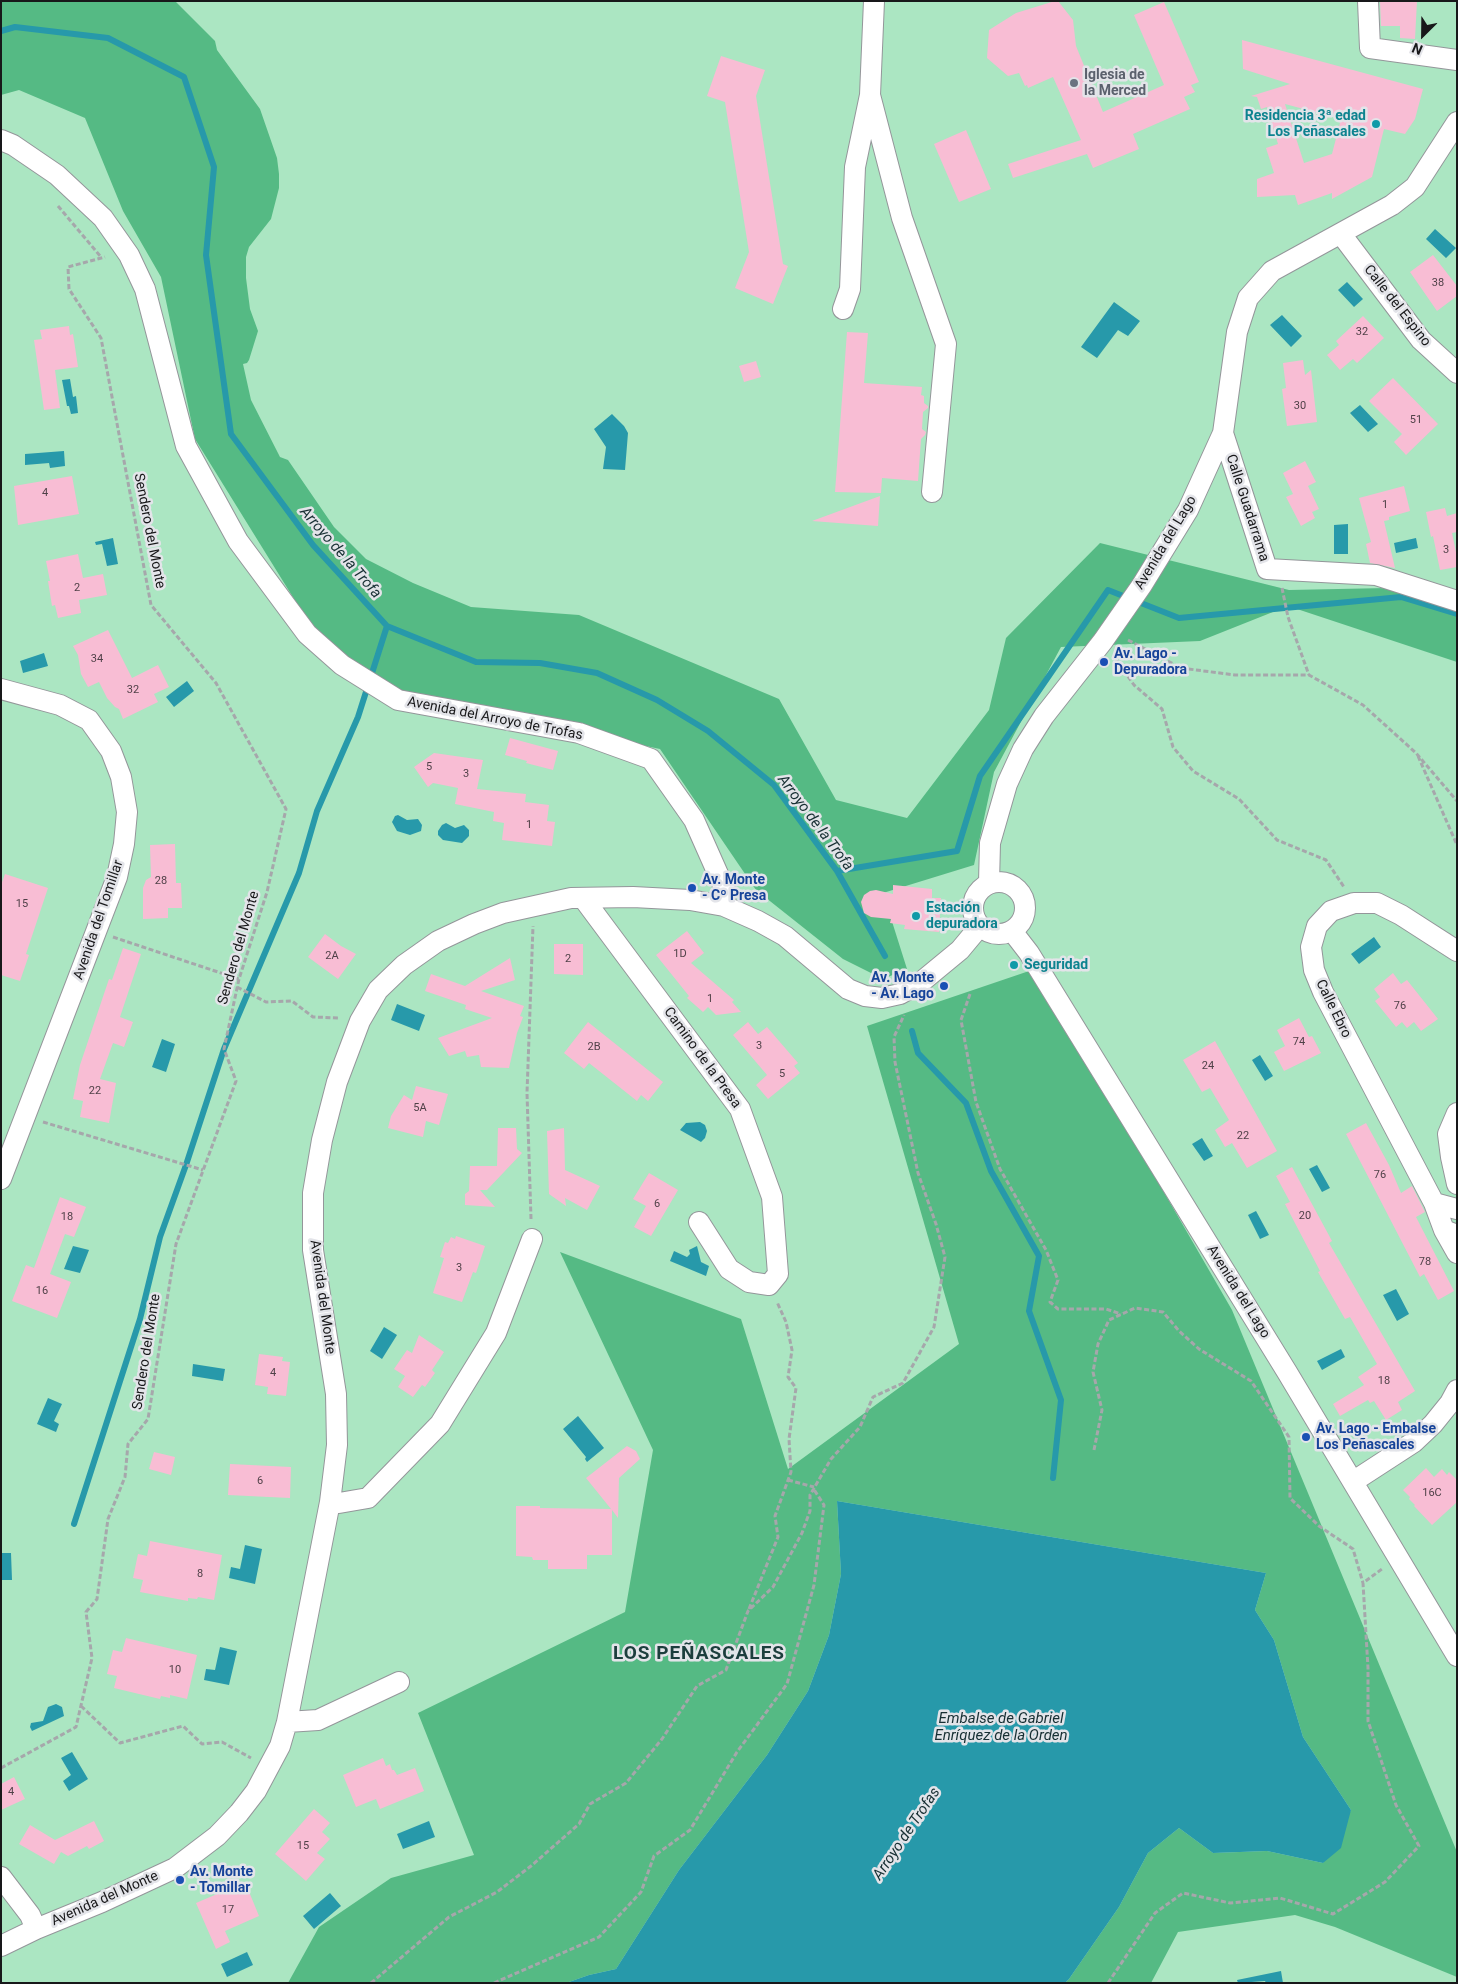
<!DOCTYPE html>
<meta charset="utf-8">
<style>
body{margin:0}
#map{position:relative;width:1458px;height:1984px;overflow:hidden;background:#e3e4e9;font-family:Roboto,sans-serif}
canvas{display:block}
.frame{position:absolute;inset:0;border:2px solid #18181a;pointer-events:none}
.north{position:absolute;left:1398px;top:10px;width:50px;height:50px;-webkit-text-stroke:4px #e3e4e9;paint-order:stroke;rotate:203deg;font-size:14px;font-weight:700;line-height:20px;text-align:center;color:#18181a}
.north::after{content:'';display:block;margin:auto;width:18px;height:22px;background:#18181a;clip-path:polygon(50% 0,100% 100%,50% 72%,0 100%)}
</style>
<div id="map">
<canvas width="1458" height="1984"></canvas>
<div class="frame"></div>
<div class="north">N</div>
</div>
<script>
const ctx = document.querySelector('canvas').getContext('2d');
ctx.lineJoin = 'round';
function fill(path, color) {
  ctx.fillStyle = color;
  ctx.fill(path, 'evenodd');
}
function poly(rows) {
  const path = new Path2D();
  for (const r of rows) {
    if (r.length === 3) {
      path.moveTo(r[0] + r[2], r[1]);
      path.arc(r[0], r[1], r[2], 0, 2 * Math.PI);
      continue;
    }
    path.moveTo(r[0], r[1]);
    for (let i = 2; i < r.length; i += 2) path.lineTo(r[i], r[i + 1]);
  }
  return path;
}
function strokePath(path, color, width, dash) {
  ctx.strokeStyle = color;
  ctx.lineWidth = width;
  ctx.lineCap = dash ? 'butt' : 'round';
  ctx.setLineDash(dash || []);
  ctx.stroke(path);
}
function write(font, color, halo, rows, align = 'center') {
  ctx.font = font + ' Roboto,sans-serif';
  ctx.lineWidth = 5;
  ctx.setLineDash([]);
  ctx.textBaseline = 'middle';
  ctx.strokeStyle = halo;
  ctx.fillStyle = color;
  for (const [text, x, y, turn = 0] of rows) {
    ctx.save();
    ctx.translate(x, y);
    ctx.rotate((+turn || 0) * Math.PI / 180);
    ctx.textAlign = isNaN(turn) ? turn : align;
    if (halo) ctx.strokeText(text, 0, 0);
    ctx.fillText(text, 0, 0);
    ctx.restore();
  }
}
fill(poly([
 [1,1,1457,1,1457,1983,1,1983]
]), '#abe6c2');
fill(poly([
 [1,1,175,1,215,41,217,50,260,109,277,158,279,174,279,188,271,219,249,247,246,257,246,278,250,309,258,331,249,360,247,363,243,364,251,400,280,457,288,460,334,527,366,559,413,583,471,607,579,615,779,699,836,800,907,818,989,710,1006,638,1100,543,1289,590,1387,588,1457,609,1457,662,1288,606,1200,641,1061,647,994,772,974,865,883,893,907,969,883,979,843,959,756,890,660,749,400,694,317,636,195,439,161,277,123,211,85,118,19,90,1,95],
 [1035,969,1232,1310,1457,1852,1457,1977,1335,1927,1295,1915,1178,1932,1151,1983,1065,1983,1069,1979,1119,1907,1148,1853,1179,1828,1213,1853,1267,1851,1323,1863,1351,1810,1303,1737,1274,1640,1255,1610,1266,1573,837,1501,841,1574,829,1635,808,1691,767,1755,679,1870,616,1969,589,1975,566,1983,288,1983,319,1927,391,1878,474,1855,418,1713,625,1612,653,1450,560,1252,741,1319,788,1469,959,1344,867,1026]
]), '#55ba84');
fill(poly([
 [1435,229,1456,248,1446,258,1426,239],
 [1347,282,1363,299,1354,307,1338,290],
 [1114,302,1140,321,1128,336,1118,330,1097,358,1081,347],
 [1282,315,1302,336,1291,347,1270,325],
 [70,379,73,397,76,396,78,413,71,414,69,406,67,406,62,380],
 [1360,405,1378,424,1368,432,1350,413],
 [612,414,624,426,628,433,625,470,603,469,606,447,594,429],
 [64,451,65,466,50,468,49,463,25,465,25,454],
 [1348,524,1348,554,1334,554,1334,525],
 [113,538,118,564,107,566,102,544,96,545,95,542],
 [1416,538,1418,548,1396,553,1394,543],
 [44,653,48,666,23,673,20,661],
 [187,681,194,691,174,707,166,697],
 [398,815,407,820,418,819,422,825,421,831,410,835,397,831,392,822,395,816],
 [446,823,455,828,464,825,469,830,469,836,462,843,443,840,438,835,438,831,442,825],
 [1374,937,1381,947,1359,964,1351,954],
 [397,1004,425,1015,419,1031,391,1020],
 [162,1039,175,1044,166,1072,152,1067],
 [1260,1055,1273,1076,1265,1081,1252,1060],
 [700,1122,705,1125,707,1131,705,1138,701,1142,680,1130,686,1123],
 [1202,1138,1213,1156,1204,1161,1192,1144],
 [1317,1165,1330,1188,1322,1192,1309,1169],
 [1256,1211,1269,1235,1260,1239,1248,1215],
 [73,1246,89,1250,80,1273,64,1269],
 [697,1246,701,1262,709,1266,706,1276,670,1261,674,1251,687,1257,690,1254,689,1250],
 [1396,1289,1409,1314,1397,1321,1383,1295],
 [384,1327,397,1335,382,1359,370,1351],
 [1341,1349,1345,1357,1322,1370,1317,1361],
 [193,1364,225,1369,223,1381,192,1376],
 [48,1398,62,1404,54,1421,59,1424,56,1432,37,1424],
 [578,1416,604,1448,587,1462,585,1459,586,1457,563,1429],
 [837,1501,1266,1573,1255,1610,1274,1640,1303,1737,1351,1810,1341,1848,1323,1863,1267,1851,1213,1853,1179,1828,1148,1853,1119,1907,1069,1979,1065,1983,566,1983,589,1975,616,1969,679,1870,767,1755,808,1691,829,1635,841,1574],
 [245,1545,262,1549,255,1584,229,1578,231,1567,240,1569],
 [1,1553,11,1553,12,1580,1,1580],
 [220,1647,237,1651,229,1685,204,1680,206,1669,215,1670],
 [56,1704,62,1707,64,1716,32,1731,30,1727,31,1723,43,1721,48,1707],
 [72,1752,88,1779,69,1791,63,1781,71,1775,61,1758],
 [429,1821,435,1837,403,1849,397,1834],
 [330,1893,341,1906,314,1929,303,1916],
 [247,1952,253,1965,227,1977,221,1964],
 [1281,1971,1283,1983,1266,1983,1265,1981,1238,1983,1237,1980]
]), '#2799aa');
strokePath(poly([
 [1,31,15,27,108,38,184,77,214,167,206,255,231,434,313,545,387,626,476,662,540,663,597,673,657,700,708,731,774,785,837,871,885,956],
 [837,871,957,851,980,776,1108,590,1179,618,1401,597,1457,614],
 [912,1031,918,1053,966,1103,991,1171,1039,1256,1029,1311,1061,1400,1053,1478],
 [74,1524,140,1319,160,1237,186,1165,224,1049,299,873,317,811,358,717,387,626]
]), '#2799aa', 6);
fill(poly([
 [1055,1,1058,1,1073,20,1076,46,1103,112,1164,85,1134,15,1164,2,1199,82,1191,85,1195,92,1184,97,1190,109,1133,134,1139,149,1093,168,1087,154,1013,178,1008,164,1081,140,1053,77,1028,88,1027,85,1025,86,1019,73,1008,76,987,58,989,30,1016,13],
 [1380,1,1417,1,1415,39,1400,38,1400,26,1381,26],
 [1242,40,1423,89,1415,119,1405,134,1384,129,1372,177,1332,199,1332,193,1298,205,1295,195,1257,197,1257,179,1274,173,1266,148,1278,144,1267,107,1261,109,1257,97,1251,96,1290,84,1243,69],
 [1285,104,1341,119,1332,154,1304,163],
 [721,56,765,70,756,96,783,264,788,266,773,304,735,288,749,252,725,102,707,96],
 [966,130,991,189,959,202,934,144],
 [1433,255,1457,286,1457,296,1437,311,1410,272],
 [1363,316,1384,338,1357,363,1353,359,1340,370,1327,355,1339,345,1336,341],
 [69,326,70,335,73,334,78,367,55,370,60,408,44,410,34,340,42,339,40,330],
 [847,332,868,333,864,383,922,387,921,395,924,396,924,403,928,406,928,408,923,412,922,429,926,432,925,435,921,439,918,481,882,478,881,493,835,492],
 [1303,360,1305,375,1311,370,1317,422,1287,426,1282,389,1286,388,1283,363],
 [756,361,761,377,744,382,739,366],
 [1393,378,1438,424,1406,455,1394,442,1402,434,1369,401],
 [1305,461,1316,482,1308,486,1319,509,1312,512,1315,518,1301,526,1286,497,1293,494,1283,473],
 [72,476,79,514,18,525,14,486],
 [1404,486,1410,511,1389,517,1389,520,1384,521,1395,568,1370,563,1366,544,1371,542,1359,498],
 [880,496,878,526,812,521],
 [1445,508,1447,516,1457,513,1457,532,1452,533,1457,557,1457,567,1440,570,1433,536,1431,537,1426,512],
 [78,554,83,578,103,574,107,595,79,600,81,613,58,618,55,605,52,606,48,581,50,581,46,561],
 [108,630,132,678,158,665,169,687,154,694,158,702,123,719,119,709,115,707,107,698,99,682,88,687,81,674,78,655,73,646],
 [510,738,558,751,553,770,526,763,527,761,505,755],
 [434,753,483,760,477,789,526,794,525,802,549,805,547,821,555,822,552,846,502,840,504,823,493,821,494,812,455,804,458,788,433,783,428,787,414,767],
 [175,844,176,883,181,883,182,908,168,908,168,918,143,919,143,888,146,880,151,877,150,845],
 [5,874,48,888,26,954,29,955,20,981,1,975,1,885],
 [893,885,932,889,932,898,941,898,939,932,904,929,905,925,890,923,891,919,871,917,864,913,861,902,864,895,870,891,876,890,893,894],
 [687,931,704,953,691,963,734,1000,732,1002,741,1012,716,1015,708,1007,703,1012,687,998,689,996,656,955],
 [325,934,341,946,356,954,338,979,308,957],
 [554,944,583,944,583,975,554,974],
 [123,948,141,954,120,1017,133,1022,124,1047,113,1043,100,1079,116,1083,109,1123,80,1117,83,1101,73,1099,80,1065,109,979,112,980],
 [510,958,515,980,481,991,524,1006,520,1016,523,1017,517,1033,509,1068,481,1067,479,1055,467,1057,465,1051,449,1056,438,1038,492,1018,465,1009,466,1005,425,991,431,974,465,986],
 [1393,973,1401,984,1407,980,1438,1019,1421,1031,1414,1022,1407,1028,1402,1022,1396,1027,1375,1001,1380,997,1374,989],
 [1299,1018,1309,1037,1312,1036,1321,1053,1284,1071,1274,1052,1285,1046,1277,1030],
 [588,1022,663,1082,648,1101,641,1095,637,1101,589,1063,584,1069,564,1053],
 [748,1022,758,1034,767,1027,798,1063,794,1066,800,1073,768,1099,756,1085,767,1075,733,1035],
 [1215,1041,1277,1151,1247,1168,1232,1143,1225,1147,1215,1130,1229,1120,1210,1088,1202,1092,1183,1060],
 [416,1086,448,1094,439,1125,426,1121,423,1137,388,1128,391,1116,404,1095,412,1100],
 [1366,1123,1389,1165,1401,1193,1412,1186,1425,1212,1416,1217,1454,1291,1438,1300,1424,1274,1420,1277,1346,1134],
 [498,1128,516,1128,517,1149,522,1153,487,1190,480,1190,495,1207,465,1205,465,1194,469,1191,470,1166,497,1166],
 [564,1128,565,1170,600,1186,587,1210,565,1198,566,1206,549,1194,547,1131],
 [1292,1167,1332,1241,1329,1243,1415,1391,1398,1402,1402,1410,1386,1420,1374,1401,1370,1403,1368,1400,1340,1416,1333,1404,1364,1385,1358,1377,1377,1364,1350,1317,1345,1319,1318,1272,1320,1271,1285,1204,1290,1202,1276,1176],
 [649,1173,678,1190,651,1236,634,1227,646,1206,633,1199],
 [60,1197,86,1207,74,1237,65,1234,50,1274,71,1282,57,1318,12,1301,26,1265,34,1268],
 [456,1236,485,1246,476,1273,473,1272,462,1302,433,1293,444,1258,440,1257,445,1242,448,1243,451,1237,455,1239],
 [419,1335,444,1352,432,1370,435,1373,425,1387,422,1385,413,1397,398,1387,405,1376,394,1369,407,1350,412,1353],
 [259,1354,283,1357,282,1361,290,1362,286,1396,267,1394,268,1387,255,1385],
 [627,1446,636,1451,640,1459,619,1478,618,1518,612,1510,612,1555,587,1555,587,1569,548,1569,548,1560,533,1560,532,1557,516,1556,516,1506,540,1506,540,1508,611,1509,586,1478],
 [154,1452,175,1457,171,1475,149,1469],
 [230,1464,291,1467,290,1498,228,1495],
 [1426,1468,1434,1477,1442,1469,1447,1475,1449,1472,1457,1480,1457,1502,1432,1525,1414,1506,1415,1505,1409,1499,1410,1497,1403,1490],
 [150,1541,222,1555,214,1600,198,1597,197,1599,188,1598,188,1601,140,1592,143,1580,133,1578,138,1554,147,1556],
 [126,1638,197,1655,187,1699,170,1695,170,1698,161,1696,160,1699,114,1688,117,1676,107,1674,113,1650,122,1652],
 [383,1758,386,1766,390,1764,392,1770,394,1770,397,1775,415,1768,424,1791,380,1809,376,1799,356,1807,343,1775],
 [14,1777,25,1799,1,1810,1,1784],
 [314,1809,330,1823,322,1832,330,1839,317,1853,325,1859,306,1881,275,1854],
 [94,1821,104,1841,89,1849,87,1846,68,1856,61,1852,54,1864,19,1844,30,1825,55,1840],
 [245,1882,259,1916,225,1931,230,1942,216,1949,196,1903]
]), '#f8bdd4');
const minor = poly([
 [1368,1,1370,48,1457,60],
 [870,95,902,218,946,344,932,492],
 [1,140,13,145,57,175,103,218,129,255,145,289,186,446,238,541,307,634,342,665,398,700,579,733,651,759,694,820,726,892,724,906],
 [1341,234,1421,340,1457,373],
 [843,309,850,289,855,167,870,95,874,1],
 [1223,433,1267,569,1376,575,1457,601],
 [1,689,60,705,89,720,111,751,121,777,127,812,124,844,117,877,1,1179],
 [999,908,26],
 [989,883,990,843,1007,784,1023,749,1044,716,1103,641,1142,585,1188,510,1223,433,1237,332,1248,298,1272,271,1392,205,1415,187,1457,122],
 [583,898,740,1109,772,1197,778,1274,769,1285,749,1282,729,1269,699,1222],
 [1012,931,1029,953,1287,1372,1457,1656],
 [1457,951,1401,915,1377,903,1354,903,1331,911,1317,926,1311,947,1314,970,1323,992,1434,1203,1444,1230,1457,1235],
 [1457,1113,1448,1134,1451,1157,1457,1184],
 [1434,1203,1457,1209],
 [1444,1230,1457,1253],
 [1354,1481,1414,1442,1433,1424,1450,1403,1457,1390],
 [330,1502,339,1503,368,1498,440,1424,496,1333,532,1239],
 [287,1722,318,1720,399,1682],
 [1,1877,30,1915,36,1929],
 [1,1946,36,1929,102,1902,175,1868,217,1836,239,1813,256,1791,280,1746,287,1722,330,1502,337,1445,336,1394,313,1250,313,1193,322,1140,337,1082,360,1021,378,990,404,965,438,941,474,924,503,913,571,898,633,897,690,900,724,906,758,921,785,936,848,989,865,996,882,998,900,994,920,983,960,950,980,926]
]);
strokePath(minor, '#94969a', 22);
strokePath(poly([
 [58,206,101,257],
 [1282,588,1288,617,1309,675],
 [1128,640,1181,668,1235,675,1309,675,1363,705,1416,753,1457,801],
 [1115,658,1134,685,1162,709,1173,747,1193,771,1239,799,1277,840,1326,860,1344,887],
 [1418,756,1457,845],
 [113,937,239,979],
 [237,987,266,1002,292,1001,313,1017,340,1018],
 [970,994,961,1020,976,1102,1000,1169,1046,1250,1058,1280,1050,1302,1058,1309,1106,1309,1121,1314],
 [43,1122,203,1170],
 [531,1219,527,1093,533,926],
 [1094,1450,1102,1410,1093,1372,1098,1344,1109,1320,1135,1308,1163,1312,1179,1331,1199,1349,1251,1381,1289,1437,1290,1498,1319,1526,1353,1549,1363,1583],
 [788,1480,814,1487],
 [749,1609,778,1537,775,1516,791,1472,789,1439,796,1388,788,1377,792,1350,786,1322,777,1302],
 [81,1706,120,1743,183,1726,202,1744,222,1742,251,1758],
 [1,1768,76,1727,92,1658,86,1612,97,1599,108,1519,125,1477,128,1444,148,1419,176,1244,236,1081,224,1049,239,979,267,892,286,809,216,683,151,605,101,338,69,289,68,267,105,257],
 [371,1983,449,1917,497,1892,531,1866,579,1824,590,1804,626,1783,662,1739,697,1686,726,1670,748,1611,773,1587,802,1533,810,1511,810,1495,831,1459,860,1427,873,1397,903,1383,934,1327,945,1257,936,1224,918,1173,895,1062,894,1037,904,1015],
 [494,1983,599,1937,641,1892,654,1856,690,1830,737,1752,787,1684,814,1585,824,1505,813,1488],
 [1108,1983,1155,1913,1183,1893,1230,1903,1280,1898,1333,1914,1385,1882,1419,1846,1396,1805,1368,1721,1368,1668,1363,1583,1382,1569]
]), '#a6a7ab', 3, [5, 2.5]);
strokePath(minor, '#fff', 20);
for (const [x, y, r, color] of [
 [1074,83,5,"#6b7280"],
 [1376,124,5,"#0f9aa8"],
 [1104,662,5,"#1a4fb4"],
 [692,888,5,"#1a4fb4"],
 [916,916,5,"#0f9aa8"],
 [1014,965,5,"#0f9aa8"],
 [944,986,5,"#1a4fb4"],
 [1306,1437,5,"#1a4fb4"],
 [180,1880,5,"#1a4fb4"]
]) {
  const dot = new Path2D();
  dot.arc(x, y, r, 0, 2 * Math.PI);
  ctx.fillStyle = color;
  ctx.fill(dot);
  strokePath(dot, '#e3e4e9', 2);
}
write('11px', '#504148', null, [
 ["38",1438,283],
 ["32",1362,332],
 ["30",1300,406],
 ["51",1416,420],
 ["4",45,493],
 ["1",1385,505],
 ["3",1446,550],
 ["2",77,588],
 ["34",97,659],
 ["32",133,690],
 ["5",429,767],
 ["3",466,774],
 ["1",529,825],
 ["28",161,881],
 ["15",22,904],
 ["1D",680,954],
 ["2A",332,956],
 ["2",568,959],
 ["1",710,999],
 ["76",1400,1006],
 ["74",1299,1042],
 ["3",759,1046],
 ["2B",594,1047],
 ["24",1208,1066],
 ["5",782,1074],
 ["22",95,1091],
 ["5A",420,1108],
 ["22",1243,1136],
 ["76",1380,1175],
 ["6",657,1204],
 ["20",1305,1216],
 ["18",67,1217],
 ["78",1425,1262],
 ["3",459,1268],
 ["16",42,1291],
 ["4",273,1373],
 ["18",1384,1381],
 ["6",260,1481],
 ["16C",1432,1493],
 ["8",200,1574],
 ["10",175,1670],
 ["4",11,1792],
 ["15",303,1846],
 ["17",228,1910]
]);
write('bold 14px', '#5b616d', '#e3e4e9', [
 ["Iglesia de",1084,75],
 ["la Merced",1084,91]
], 'left');
write('bold 14px', '#0d838f', '#e3e4e9', [
 ["Residencia 3ª edad",1366,116,"right"],
 ["Los Peñascales",1366,132,"right"],
 ["Estación",926,908],
 ["depuradora",926,924],
 ["Seguridad",1024,965]
], 'left');
write('14px', '#18181a', '#e3e4e9', [
 ["Calle del Espino",1397,306,52],
 ["Calle Guadarrama",1247,508,72],
 ["Sendero del Monte",149,531,79],
 ["Avenida del Lago",1166,543,-59],
 ["Avenida del Arroyo de Trofas",495,719,11],
 ["Avenida del Tomillar",99,920,-71],
 ["Sendero del Monte",239,948,-74],
 ["Calle Ebro",1333,1009,64],
 ["Camino de la Presa",702,1058,54],
 ["Avenida del Lago",1238,1292,58],
 ["Avenida del Monte",322,1297,82],
 ["Sendero del Monte",147,1352,-81],
 ["Avenida del Monte",105,1899,-24]
]);
write('bold 14px', '#164399', '#e3e4e9', [
 ["Av. Lago -",1114,654],
 ["Depuradora",1114,670],
 ["Av. Monte",702,880],
 ["- Cº Presa",702,896],
 ["Av. Monte",934,978,"right"],
 ["- Av. Lago",934,994,"right"],
 ["Av. Lago - Embalse",1316,1429],
 ["Los Peñascales",1316,1445],
 ["Av. Monte",190,1872],
 ["- Tomillar",190,1888]
], 'left');
write('italic 15px', '#172f33', '#e3e4e9', [
 ["Arroyo de la Trofa",340,553,49],
 ["Arroyo de la Trofa",815,823,53],
 ["Embalse de Gabriel",1001,1719],
 ["Enríquez de la Orden",1001,1736],
 ["Arroyo de Trofas",907,1834,-56]
]);
ctx.letterSpacing = '1px';
write('bold 19px', '#1c3e3d', '#e3e4e9', [
 ["LOS PEÑASCALES",699,1654]
]);
ctx.letterSpacing = '0px';
</script>
